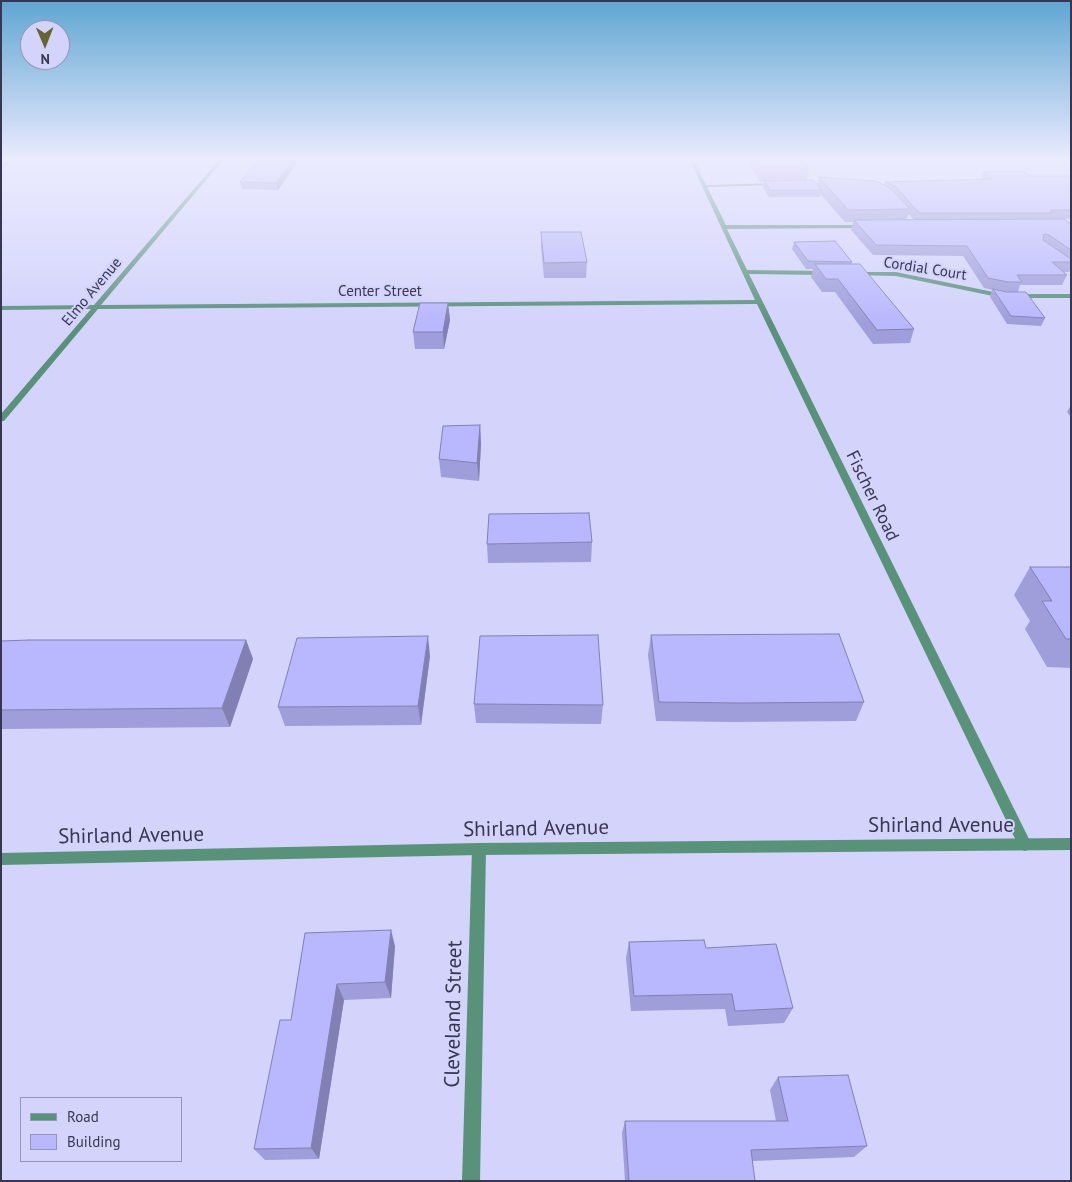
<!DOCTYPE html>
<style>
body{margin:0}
#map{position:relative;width:1072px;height:1182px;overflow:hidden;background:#d3d3fc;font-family:"PT Sans",sans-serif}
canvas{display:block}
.frame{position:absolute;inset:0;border:2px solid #383752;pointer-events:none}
.legend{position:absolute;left:20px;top:1097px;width:162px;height:65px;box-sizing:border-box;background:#d3d3fc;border:1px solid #9595b8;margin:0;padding:6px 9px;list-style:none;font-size:15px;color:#383752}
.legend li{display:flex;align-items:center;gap:10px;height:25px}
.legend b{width:25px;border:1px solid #9595b8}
.north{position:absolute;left:20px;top:20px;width:50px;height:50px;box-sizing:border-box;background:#d3d3fc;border:1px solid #9595b8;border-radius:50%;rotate:179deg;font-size:14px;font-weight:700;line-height:20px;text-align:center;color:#383752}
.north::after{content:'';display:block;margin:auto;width:18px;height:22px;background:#676431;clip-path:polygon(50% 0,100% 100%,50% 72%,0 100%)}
</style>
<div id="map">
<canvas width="1072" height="1182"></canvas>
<div class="frame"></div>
<ul class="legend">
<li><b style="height:6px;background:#589279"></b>Road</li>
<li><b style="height:14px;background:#b9b7fe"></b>Building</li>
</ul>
<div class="north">N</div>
</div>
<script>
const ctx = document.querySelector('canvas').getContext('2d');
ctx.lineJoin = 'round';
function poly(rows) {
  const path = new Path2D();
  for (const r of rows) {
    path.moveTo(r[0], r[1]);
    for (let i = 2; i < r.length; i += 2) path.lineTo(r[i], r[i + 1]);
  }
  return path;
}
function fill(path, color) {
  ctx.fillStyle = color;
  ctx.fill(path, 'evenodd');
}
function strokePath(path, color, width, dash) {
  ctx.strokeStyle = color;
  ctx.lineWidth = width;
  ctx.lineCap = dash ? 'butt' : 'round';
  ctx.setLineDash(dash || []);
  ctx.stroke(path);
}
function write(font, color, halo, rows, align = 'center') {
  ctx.font = font + ' "PT Sans",sans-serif';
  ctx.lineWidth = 4;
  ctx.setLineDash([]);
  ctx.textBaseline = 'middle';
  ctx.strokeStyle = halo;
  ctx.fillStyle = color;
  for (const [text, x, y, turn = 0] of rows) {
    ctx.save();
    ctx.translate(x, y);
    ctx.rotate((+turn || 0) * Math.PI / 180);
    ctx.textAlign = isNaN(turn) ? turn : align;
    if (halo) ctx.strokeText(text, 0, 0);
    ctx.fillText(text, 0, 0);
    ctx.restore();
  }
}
fill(poly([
 [10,160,14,160,1,168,1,165,10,160],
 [219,160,223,160,101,305,755,300,690,160,694,160,706,185,777,183,779,184,777,185,707,187,726,225,867,225,868,226,865,228,727,229,747,270,824,271,827,273,824,275,749,274,1030,841,1032,845,1030,849,1025,851,1020,849,757,304,98,309,4,421,1,421,1,414,91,309,1,310,1,306,94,305,219,160],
 [854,272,896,272,1003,294,1071,294,1071,298,1003,298,896,276,852,275,851,274,854,272],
 [479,843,484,845,486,849,480,1181,462,1181,472,849,474,845,479,843]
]), '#589279');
fill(poly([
 [1071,838,1071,850,479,855,1,865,1,853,479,843,1071,838]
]), '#589279');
fill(poly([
 [258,160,299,160,278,190,242,189,240,182],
 [747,160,802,160,809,168,807,180,817,185,819,177,884,185,885,182,981,180,984,172,1029,176,1071,176,1071,219,1050,219,1071,224,1071,269,1069,272,1064,272,1067,275,1062,285,1020,285,1018,292,1045,318,1041,326,1007,324,990,297,992,290,984,288,963,256,873,255,851,230,853,222,845,222,821,195,820,197,769,197,763,188,764,182,760,182],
 [909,214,914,220,906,220],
 [541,232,587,262,586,278,544,278,541,247],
 [794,242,852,262,851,264,914,329,910,343,873,344,835,292,822,292,811,277,813,269,806,269,792,249],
 [448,303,450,320,444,349,415,349,413,332],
 [1071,405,1071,417,1067,412],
 [480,425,481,444,479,481,441,477,439,459],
 [592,542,591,562,488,563,487,544],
 [1030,567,1071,567,1071,668,1047,667,1025,629,1030,621,1014,595],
 [651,635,864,702,856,721,734,722,656,721,648,655],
 [246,640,253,659,230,727,1,729,1,641],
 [430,656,421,725,285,726,278,707],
 [474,704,603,705,601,724,476,723],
 [305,933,395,946,391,998,344,1000,319,1159,265,1160,254,1149,291,1020],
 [629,942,706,948,793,1008,784,1023,728,1026,725,1009,631,1011,626,958],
 [778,1077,867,1146,854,1157,752,1161,755,1181,625,1181,622,1133,625,1121,776,1121,770,1090]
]), '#9f9dda');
fill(poly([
 [293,160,299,160,278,190,276,183],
 [448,303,450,320,444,349,443,332],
 [480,425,481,444,479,481,477,463],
 [428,636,430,656,421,725,418,706],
 [246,640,253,659,230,727,222,708],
 [391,930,395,946,391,998,385,982],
 [337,984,344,1000,319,1159,311,1148]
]), '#8280b2');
const building = poly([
 [258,160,293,160,276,183,240,182,258,160],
 [757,160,802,160,809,168,762,168,757,160],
 [984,172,1024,172,1029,176,1071,176,1071,210,1050,210,1053,213,919,213,896,187,885,182,992,179,984,172],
 [819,177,876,181,890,188,910,209,848,210,819,177],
 [813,180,822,190,770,190,765,181,813,180],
 [1064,219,1071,224,1071,250,1049,235,1044,234,1043,240,1071,259,1071,262,1052,262,1067,275,1017,275,1022,282,1008,282,988,278,967,246,876,245,854,220,1064,219],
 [541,232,581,232,587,262,544,263,541,232],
 [835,241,852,262,808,261,794,242,835,241],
 [815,264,860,264,914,329,877,330,838,279,826,279,815,264],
 [993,289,1006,292,1026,292,1045,318,1011,316,993,289],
 [420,303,448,303,443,332,413,332,420,303],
 [480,425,477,463,439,459,443,426,480,425],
 [589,513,592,542,487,544,489,514,589,513],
 [1030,567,1071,567,1071,639,1066,639,1042,601,1052,601,1030,567],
 [839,634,864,702,739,703,659,702,651,635,839,634],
 [598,635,603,705,474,704,480,636,598,635],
 [428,636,418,706,278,707,297,638,428,636],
 [29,640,246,640,222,708,1,710,1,641,29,640],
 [391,930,385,982,337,984,311,1148,254,1149,280,1020,291,1020,305,933,391,930],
 [704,940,706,948,776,944,793,1008,735,1011,732,994,634,996,629,942,704,940],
 [848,1075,867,1146,751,1150,755,1181,629,1181,625,1121,788,1121,778,1077,848,1075]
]);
fill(building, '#b9b7fe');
strokePath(building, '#8280b2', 1);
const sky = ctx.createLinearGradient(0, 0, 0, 325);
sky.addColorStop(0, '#5fa6d2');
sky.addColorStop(0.49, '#ebebfe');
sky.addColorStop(1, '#ebebfe00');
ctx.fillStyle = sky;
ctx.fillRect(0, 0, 1072, 325);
write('15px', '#383752', '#d3d3fc', [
 ["Cordial Court",925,269,9],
 ["Elmo Avenue",92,292,-50],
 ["Center Street",380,292]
]);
write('18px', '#383752', '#d3d3fc', [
 ["Fischer Road",872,496,64]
]);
write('21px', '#383752', '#d3d3fc', [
 ["Shirland Avenue",941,826],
 ["Shirland Avenue",536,829,-1],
 ["Shirland Avenue",131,836,-1],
 ["Cleveland Street",454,1014,-89]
]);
</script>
